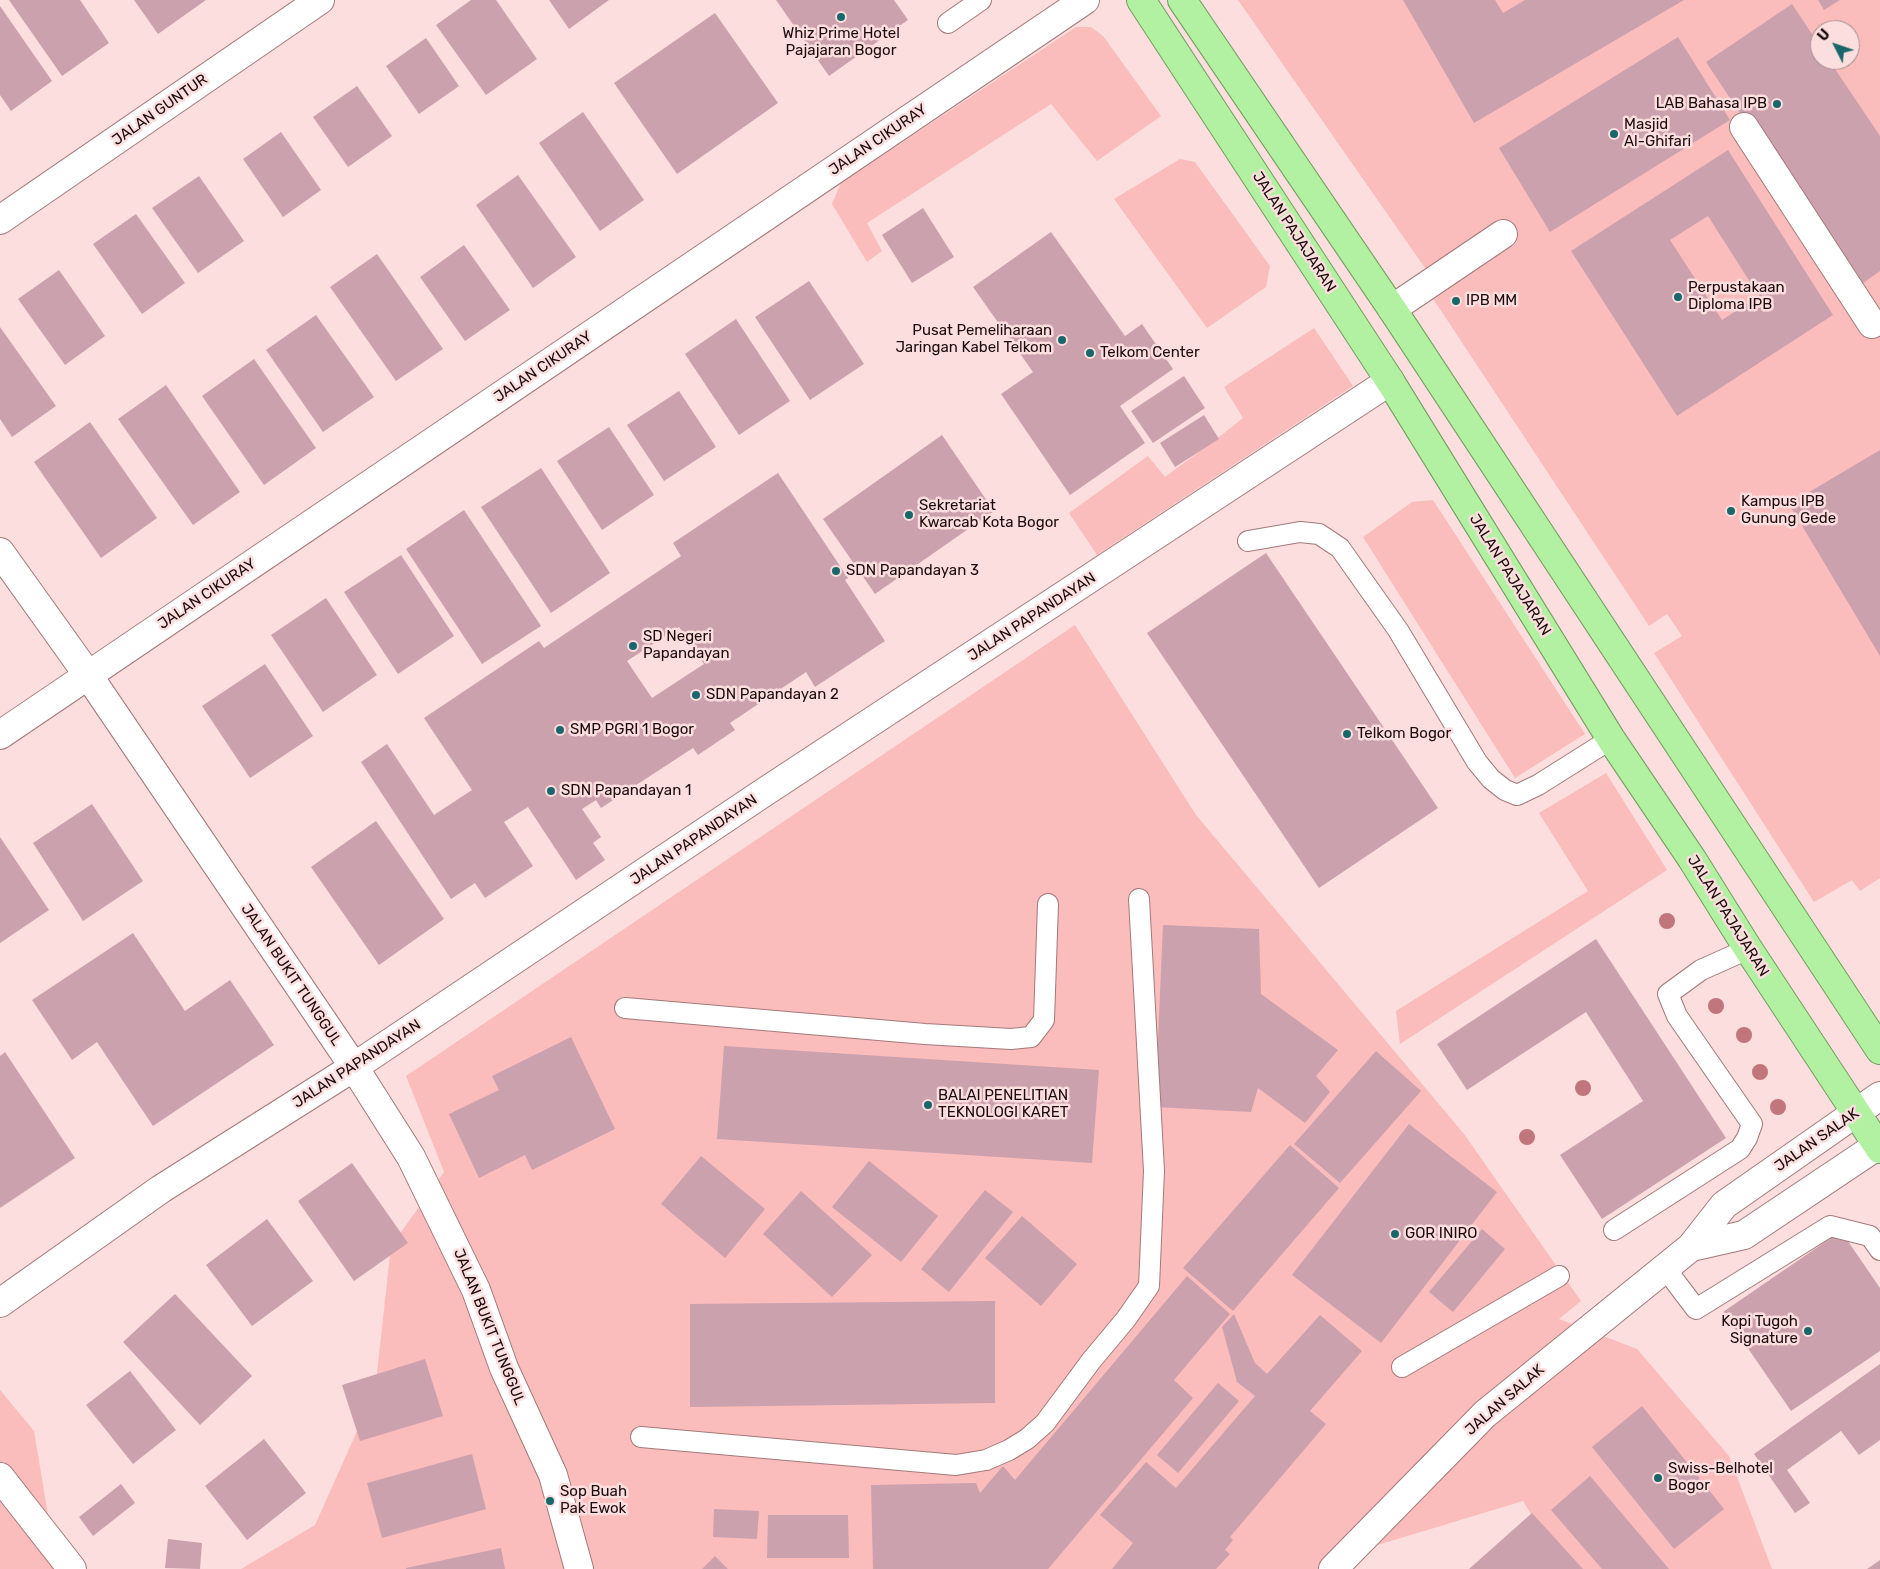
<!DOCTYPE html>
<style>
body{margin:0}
#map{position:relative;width:1880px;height:1569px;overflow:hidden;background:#fbdedd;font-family:Rubik,sans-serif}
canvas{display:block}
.north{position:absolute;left:1810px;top:20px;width:50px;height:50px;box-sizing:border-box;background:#fbdedd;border:1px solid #a18a89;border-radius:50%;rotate:311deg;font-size:14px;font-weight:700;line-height:20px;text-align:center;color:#1b0b0c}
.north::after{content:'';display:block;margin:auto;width:18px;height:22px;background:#18676a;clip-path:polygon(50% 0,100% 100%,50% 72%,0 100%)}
</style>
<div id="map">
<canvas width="1880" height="1569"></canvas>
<div class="north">U</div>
</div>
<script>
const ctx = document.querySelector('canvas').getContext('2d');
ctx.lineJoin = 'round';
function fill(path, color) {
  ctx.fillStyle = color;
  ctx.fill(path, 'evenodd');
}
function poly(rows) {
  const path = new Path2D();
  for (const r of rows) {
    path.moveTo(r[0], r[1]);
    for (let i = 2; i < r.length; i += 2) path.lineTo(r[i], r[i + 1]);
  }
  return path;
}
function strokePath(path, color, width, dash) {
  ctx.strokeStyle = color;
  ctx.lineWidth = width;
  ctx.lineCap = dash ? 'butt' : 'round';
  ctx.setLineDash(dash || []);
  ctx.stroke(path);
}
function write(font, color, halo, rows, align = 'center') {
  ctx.font = font + ' Rubik,sans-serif';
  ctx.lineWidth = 5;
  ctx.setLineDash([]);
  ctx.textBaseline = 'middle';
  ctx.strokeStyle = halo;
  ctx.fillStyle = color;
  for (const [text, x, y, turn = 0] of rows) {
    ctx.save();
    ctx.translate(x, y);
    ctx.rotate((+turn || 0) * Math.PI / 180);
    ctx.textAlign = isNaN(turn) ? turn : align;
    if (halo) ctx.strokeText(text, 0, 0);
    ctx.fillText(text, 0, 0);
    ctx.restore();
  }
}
fill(poly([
 [1238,0,1880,0,1880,878,1860,891,1852,880,1814,902,1654,653,1682,636,1667,614,1649,626,1430,294,1439,288],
 [1820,30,1850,30,1850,60,1820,60],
 [1076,27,1091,27,1103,36,1161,116,1097,161,1051,104,867,223,882,251,867,262,832,204,841,183],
 [1180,159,1195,162,1270,266,1266,287,1207,328,1114,199],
 [1314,328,1353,386,1097,555,1069,513,1148,456,1165,477,1218,438,1243,418,1224,387],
 [1433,500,1585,734,1515,778,1363,537,1412,502],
 [1075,625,1196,815,1464,1134,1581,1301,1559,1319,1637,1349,1729,1456,1772,1569,1565,1569,1523,1501,1371,1547,1346,1569,241,1569,315,1525,375,1391,391,1246,444,1172,406,1076],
 [1606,773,1667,870,1400,1044,1396,1011,1588,891,1539,813],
 [0,1390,34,1431,57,1569,0,1569]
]), '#fbbcbc');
fill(poly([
 [9,0,80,0,109,43,62,76],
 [134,0,206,0,158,34],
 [471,0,496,0,537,59,486,95,436,25],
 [549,0,609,0,569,29],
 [776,0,894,0,908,20,829,76],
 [1403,0,1495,0,1503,13,1525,0,1684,0,1474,123],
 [1818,0,1840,0,1824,10],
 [1792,4,1820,46,1820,60,1829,60,1880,136,1880,271,1856,288,1706,62],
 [0,6,52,81,11,111,0,95],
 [715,13,778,103,677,174,614,83],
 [1678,37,1730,120,1550,232,1499,148],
 [426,38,459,86,419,114,386,66],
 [357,86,392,136,348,167,313,117],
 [583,112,644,200,600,231,539,143],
 [281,132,321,190,283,217,243,159],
 [1728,150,1833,315,1677,416,1571,251],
 [1708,216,1759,296,1722,320,1670,240],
 [518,175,576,257,533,288,476,205],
 [199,176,244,241,198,273,152,208],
 [923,208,954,257,912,283,882,235],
 [136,214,185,283,142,314,93,244],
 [1051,232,1125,336,1142,324,1173,369,1120,406,1145,443,1070,495,1001,394,1033,372,973,287],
 [464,245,510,310,465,341,420,277],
 [377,254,443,349,396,381,330,287],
 [59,270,105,336,65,365,18,299],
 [809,281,864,364,810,400,755,317],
 [316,315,374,397,323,432,266,350],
 [736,319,790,401,739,435,685,354],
 [0,327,56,406,12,437,0,419],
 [254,359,316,448,264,485,202,396],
 [1184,376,1205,408,1153,443,1131,411],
 [166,385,240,492,193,525,118,419],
 [679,391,716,447,664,481,627,425],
 [1204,415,1219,439,1175,467,1160,443],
 [90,422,157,518,101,558,34,462],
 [609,427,654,495,602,530,557,461],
 [942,435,994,511,875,594,823,519],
 [1880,450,1880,656,1789,504],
 [541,468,610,573,551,613,481,507],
 [778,473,848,578,845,580,885,641,815,687,806,672,730,723,735,730,698,755,693,748,601,808,596,800,582,809,601,837,593,843,605,860,576,880,528,807,504,822,533,866,485,898,475,883,451,899,361,762,387,744,434,815,472,790,424,718,539,641,544,648,681,556,673,543],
 [679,627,704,664,652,698,627,661],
 [464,510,541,626,482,664,406,549],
 [1266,553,1438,808,1319,888,1147,633],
 [401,555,454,636,398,674,344,592],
 [326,598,377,675,323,712,271,635],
 [265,664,313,736,250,778,202,706],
 [92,804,143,881,83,921,33,843],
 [376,821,444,919,379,965,311,867],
 [0,837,49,910,0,943],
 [1163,925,1259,929,1261,994,1338,1050,1316,1076,1330,1092,1305,1123,1258,1088,1251,1112,1155,1107],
 [133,933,185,1011,230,980,274,1045,153,1126,97,1042,72,1060,32,1000],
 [1596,939,1726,1138,1602,1219,1560,1155,1643,1101,1586,1012,1467,1090,1437,1044],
 [571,1037,615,1129,532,1170,525,1155,479,1178,449,1114,499,1090,492,1076],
 [724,1046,1099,1070,1092,1163,717,1139],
 [1376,1051,1421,1091,1340,1183,1294,1144],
 [5,1052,75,1158,0,1208,0,1056],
 [1409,1124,1497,1192,1381,1343,1292,1275],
 [1290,1145,1339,1188,1233,1311,1183,1268],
 [701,1156,765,1209,725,1258,661,1204],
 [869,1161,938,1216,901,1262,832,1207],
 [352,1163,408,1243,354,1281,298,1201],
 [985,1190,1013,1212,949,1292,921,1269],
 [801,1191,872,1255,832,1297,763,1234],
 [1022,1216,1077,1264,1041,1306,985,1258],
 [267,1219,313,1281,252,1326,206,1265],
 [1482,1229,1505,1249,1453,1312,1429,1292],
 [1841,1231,1880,1288,1880,1351,1791,1411,1723,1312],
 [1187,1276,1230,1314,1174,1380,1193,1398,1048,1569,873,1569,871,1485,976,1483,980,1493,1003,1466,1015,1480],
 [175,1294,252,1376,200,1425,123,1342],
 [995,1301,995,1403,690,1407,690,1304],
 [1234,1314,1255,1363,1267,1374,1320,1315,1362,1351,1310,1411,1326,1424,1230,1537,1233,1540,1225,1550,1230,1554,1216,1569,1112,1569,1133,1543,1100,1515,1146,1462,1176,1488,1255,1396,1237,1382,1222,1327],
 [425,1359,443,1416,360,1441,342,1385],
 [1880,1364,1880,1440,1859,1455,1841,1431,1787,1470,1810,1503,1795,1513,1754,1454],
 [130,1371,176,1430,133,1464,86,1405],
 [1218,1383,1239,1401,1178,1473,1157,1455],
 [1642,1406,1724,1509,1674,1549,1592,1447],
 [264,1439,306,1493,247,1540,205,1486],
 [472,1454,486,1509,382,1538,367,1483],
 [1590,1476,1669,1569,1602,1569,1551,1510],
 [121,1484,135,1503,93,1536,79,1517],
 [714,1509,759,1511,757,1539,713,1537],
 [1532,1513,1583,1569,1469,1569],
 [768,1515,848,1515,849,1558,767,1558],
 [168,1539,202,1543,200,1569,165,1568],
 [501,1548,505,1569,406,1569,406,1568],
 [715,1556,728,1569,702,1569],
 [1880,1560,1880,1569,1867,1569]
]), '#cca1ae');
const service = poly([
 [948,23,981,0],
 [1248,541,1300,532,1319,534,1340,548,1398,630,1477,762,1491,779,1505,790,1517,795,1538,785,1611,739],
 [625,1008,925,1034,1011,1039,1031,1037,1044,1020,1048,904],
 [1614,1230,1740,1149,1747,1138,1752,1124,1677,1016,1668,994,1701,970,1739,953,1747,947],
 [1665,1268,1696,1309,1830,1226,1870,1236,1880,1250],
 [1402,1367,1559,1276],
 [641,1437,956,1465,986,1460,1009,1450,1027,1439,1045,1423,1091,1361,1126,1319,1149,1286,1154,1171,1139,899]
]);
const pedestrian = poly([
 [1744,127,1872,324],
 [1392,309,1503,234]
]);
const minor = poly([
 [0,220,320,0],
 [0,552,88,675,354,1067,411,1157,476,1290,504,1368,553,1475,579,1569],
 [0,735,1085,0],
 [0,1477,72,1569]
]);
const tertiary = poly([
 [1691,1247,1744,1235,1880,1144],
 [0,1303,161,1189,354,1067,763,793,1390,381],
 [1333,1569,1485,1414,1691,1247,1724,1205,1880,1096]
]);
const trunk = poly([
 [1141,0,1390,381,1611,739,1692,859,1747,947,1880,1149],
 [1182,0,1392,309,1880,1050]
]);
strokePath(service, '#a47979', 22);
strokePath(pedestrian, '#a47979', 30);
strokePath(minor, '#a47979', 30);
strokePath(tertiary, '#a47979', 30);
strokePath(trunk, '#719e5e', 30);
strokePath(service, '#fff', 20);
strokePath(pedestrian, '#fff', 28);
strokePath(minor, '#fff', 28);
strokePath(tertiary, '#fff', 28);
strokePath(trunk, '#b2f0a2', 28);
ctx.fillStyle = '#c1757d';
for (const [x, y] of [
 [1667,921],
 [1716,1006],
 [1744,1035],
 [1760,1072],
 [1583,1088],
 [1778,1107],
 [1527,1137]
]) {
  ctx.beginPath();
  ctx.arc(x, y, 8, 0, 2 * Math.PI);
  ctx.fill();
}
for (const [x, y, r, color] of [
 [841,17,5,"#18676a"],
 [1777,104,5,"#18676a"],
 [1614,134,5,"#18676a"],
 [1678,297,5,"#18676a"],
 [1456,301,5,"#18676a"],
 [1062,340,5,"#18676a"],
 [1090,353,5,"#18676a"],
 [1731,511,5,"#18676a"],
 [909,515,5,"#18676a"],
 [836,571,5,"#18676a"],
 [633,646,5,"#18676a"],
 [696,695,5,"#18676a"],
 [560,730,5,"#18676a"],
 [1347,734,5,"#18676a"],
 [551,791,5,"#18676a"],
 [928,1105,5,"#18676a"],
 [1395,1234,5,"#18676a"],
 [1808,1331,5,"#18676a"],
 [1658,1478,5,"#18676a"],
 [550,1501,5,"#18676a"]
]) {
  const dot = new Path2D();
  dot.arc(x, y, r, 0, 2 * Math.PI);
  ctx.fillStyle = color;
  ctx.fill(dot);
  strokePath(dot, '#fbdedd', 2);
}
write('15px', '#1b0b0c', '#fbdedd', [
 ["Whiz Prime Hotel",841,34,"center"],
 ["Pajajaran Bogor",841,51,"center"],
 ["LAB Bahasa IPB",1767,104,"right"],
 ["Masjid",1624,125],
 ["Al-Ghifari",1624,142],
 ["Perpustakaan",1688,288],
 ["Diploma IPB",1688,305],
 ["IPB MM",1466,301],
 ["Pusat Pemeliharaan",1052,331,"right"],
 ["Jaringan Kabel Telkom",1052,348,"right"],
 ["Telkom Center",1100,353],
 ["Kampus IPB",1741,502],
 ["Gunung Gede",1741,519],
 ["Sekretariat",919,506],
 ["Kwarcab Kota Bogor",919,523],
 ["SDN Papandayan 3",846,571],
 ["SD Negeri",643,637],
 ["Papandayan",643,654],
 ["SDN Papandayan 2",706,695],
 ["SMP PGRI 1 Bogor",570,730],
 ["Telkom Bogor",1357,734],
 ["SDN Papandayan 1",561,791],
 ["BALAI PENELITIAN",938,1096],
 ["TEKNOLOGI KARET",938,1113],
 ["GOR INIRO",1405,1234],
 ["Kopi Tugoh",1798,1322,"right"],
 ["Signature",1798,1339,"right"],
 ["Swiss-Belhotel",1668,1469],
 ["Bogor",1668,1486],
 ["Sop Buah",560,1492],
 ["Pak Ewok",560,1509]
], 'left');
write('15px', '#1b0b0c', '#fbdedd', [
 ["JALAN GUNTUR",160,110,-35],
 ["JALAN CIKURAY",878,140,-34],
 ["JALAN PAJAJARAN",1294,232,57],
 ["JALAN CIKURAY",543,367,-34],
 ["JALAN PAJAJARAN",1510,575,58],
 ["JALAN CIKURAY",207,594,-34],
 ["JALAN PAPANDAYAN",1032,617,-33],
 ["JALAN PAPANDAYAN",694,840,-34],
 ["JALAN PAJAJARAN",1728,916,58],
 ["JALAN BUKIT TUNGGUL",291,975,56],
 ["JALAN PAPANDAYAN",357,1064,-33],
 ["JALAN SALAK",1817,1140,-35],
 ["JALAN BUKIT TUNGGUL",489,1327,68],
 ["JALAN SALAK",1505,1400,-41]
]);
</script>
